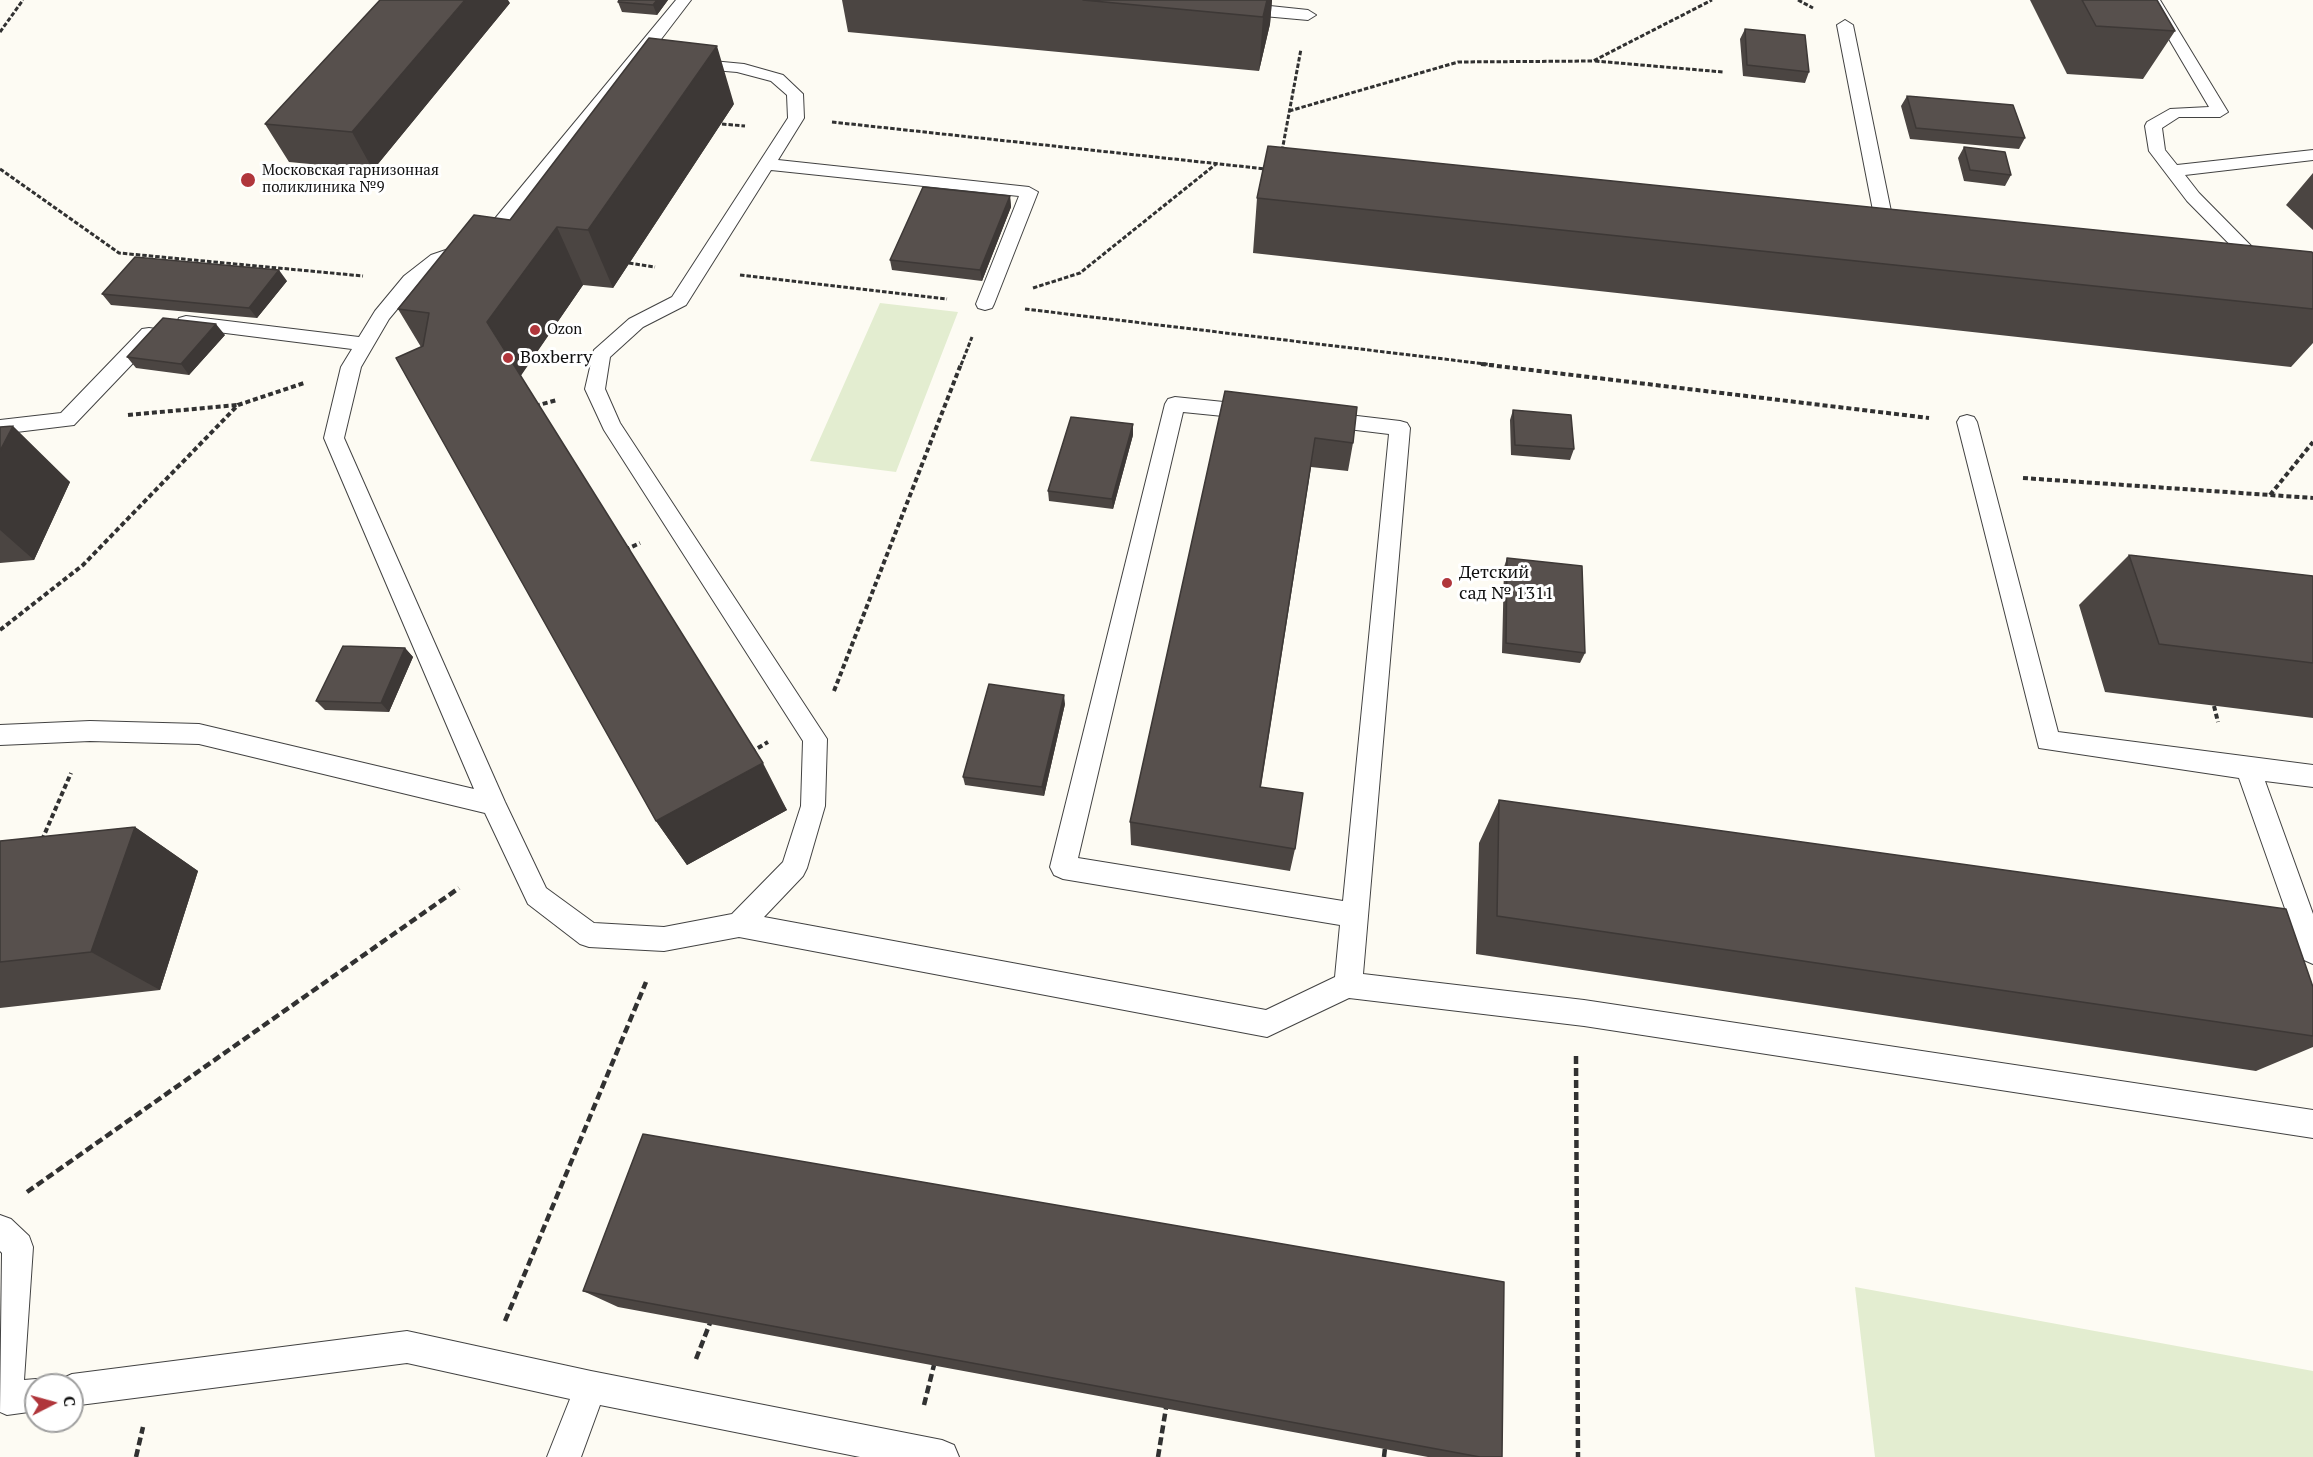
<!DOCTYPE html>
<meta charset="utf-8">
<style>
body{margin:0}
#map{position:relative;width:2313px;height:1457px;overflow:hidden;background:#fdfbf3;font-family:"PT Serif",serif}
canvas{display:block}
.north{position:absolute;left:24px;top:1373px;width:60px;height:60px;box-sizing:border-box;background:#fff;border:2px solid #9f9f9f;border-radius:50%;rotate:84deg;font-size:16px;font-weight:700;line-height:24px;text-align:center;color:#0f0f0f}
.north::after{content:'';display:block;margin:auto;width:21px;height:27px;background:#b0363b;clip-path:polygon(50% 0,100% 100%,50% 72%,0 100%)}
</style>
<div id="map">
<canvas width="2313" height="1457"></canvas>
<div class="north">С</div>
</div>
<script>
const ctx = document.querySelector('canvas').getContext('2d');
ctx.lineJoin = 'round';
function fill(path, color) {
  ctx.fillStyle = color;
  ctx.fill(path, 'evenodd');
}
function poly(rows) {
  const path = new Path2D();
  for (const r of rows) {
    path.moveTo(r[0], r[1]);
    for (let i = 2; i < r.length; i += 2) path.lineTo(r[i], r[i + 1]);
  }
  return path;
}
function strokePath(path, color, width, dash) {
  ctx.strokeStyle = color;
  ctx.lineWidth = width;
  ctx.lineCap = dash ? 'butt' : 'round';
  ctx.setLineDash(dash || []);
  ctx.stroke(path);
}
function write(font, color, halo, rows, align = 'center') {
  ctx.font = font + ' "PT Serif",serif';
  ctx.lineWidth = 6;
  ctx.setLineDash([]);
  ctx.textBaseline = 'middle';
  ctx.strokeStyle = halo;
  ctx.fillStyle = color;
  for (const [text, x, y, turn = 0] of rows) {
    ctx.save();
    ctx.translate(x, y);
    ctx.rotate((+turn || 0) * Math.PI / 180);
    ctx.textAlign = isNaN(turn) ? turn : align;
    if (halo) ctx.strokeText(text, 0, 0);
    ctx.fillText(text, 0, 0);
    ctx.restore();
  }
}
fill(poly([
 [880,303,958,312,896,472,810,461],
 [1855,1287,2313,1371,2313,1457,1875,1457]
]), '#e3edd0');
const service = poly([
 [676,0,691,0,649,55,744,64,783,75,803,94,804,118,778,160,1029,187,1038,192,994,304,992,308,985,310,978,308,976,304,1019,196,771,170,686,305,643,327,610,357,605,389,620,423,827,739,825,806,807,868,803,876,764,917,1266,1010,1335,977,1340,925,1063,879,1054,875,1050,867,1165,404,1168,399,1175,397,1253,405,1260,407,1263,412,1260,417,1253,419,1183,412,1078,858,1343,901,1389,434,1323,426,1316,424,1313,419,1316,414,1323,412,1400,421,1407,423,1410,428,1363,974,1584,1000,2313,1110,2313,1138,1584,1026,1349,998,1267,1037,739,937,664,951,589,947,580,944,528,904,485,813,199,744,90,741,0,745,0,725,90,721,199,724,474,789,324,438,341,367,352,349,186,328,179,326,177,322,179,318,186,316,359,337,375,311,404,276,431,255,478,239,676,0],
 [642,64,737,72,771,81,787,95,788,118,672,297,629,319,594,350,585,389,604,430,803,741,801,806,783,862,732,914,664,927,594,923,546,888,505,802,344,438,361,367,389,319,418,284,443,263,490,247,642,64],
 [1213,0,1308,10,1316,15,1308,20,1219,12,1211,7,1213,0],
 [2146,0,2160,0,2228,112,2220,117,2179,117,2162,128,2165,150,2177,165,2313,150,2313,160,2185,175,2199,193,2269,264,2272,268,2269,272,2257,272,2187,201,2149,151,2145,126,2147,122,2170,109,2209,107,2146,0],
 [1845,20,1853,25,1895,231,1886,237,1877,231,1837,25,1845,20],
 [149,328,156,329,159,334,156,339,74,425,0,434,0,420,61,413,142,329,149,328],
 [1967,415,1974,417,1977,422,2058,732,2313,765,2313,787,2265,781,2313,914,2313,964,2304,960,2300,951,2239,778,2039,748,1957,422,1960,417,1967,415],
 [0,1215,11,1219,29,1236,33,1247,24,1380,36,1379,48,1385,36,1385,36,1411,7,1415,0,1412,2,1253,0,1251,0,1215],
 [407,1331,591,1371,942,1440,954,1445,959,1457,860,1457,600,1405,581,1457,547,1457,570,1399,407,1363,72,1406,72,1385,58,1385,61,1379,72,1374,407,1331]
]);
strokePath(service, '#424242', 2);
strokePath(poly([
 [1798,0,1813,8],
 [0,32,23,0],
 [1595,61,1723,72],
 [1289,111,1458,62,1593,61,1712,0],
 [832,122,1266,169],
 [722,124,745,126],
 [1282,151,1301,49],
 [0,169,119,253,363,276],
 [629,263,655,267],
 [740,275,947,299],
 [1033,288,1080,273,1216,164],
 [1025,309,1494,365],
 [533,359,562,357],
 [961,365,972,337]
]), '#313131', 3, [4.5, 2]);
strokePath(poly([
 [1481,364,1929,418],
 [535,406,557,400],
 [128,415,237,405],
 [2023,478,2313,498],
 [2270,495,2313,442],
 [625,550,640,543],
 [0,630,83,565,238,405,304,383],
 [834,691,961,364],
 [2214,706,2218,722],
 [751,752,768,742],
 [42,840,71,773]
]), '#313131', 4, [5, 3]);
strokePath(poly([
 [1576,1056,1578,1457],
 [27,1192,459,888],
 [505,1321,646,982],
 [696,1359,710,1323],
 [924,1405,934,1365],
 [136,1457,143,1427],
 [1158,1457,1166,1408],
 [1384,1457,1385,1448]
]), '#313131', 4.5, [8, 4]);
fill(service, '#fff');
fill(poly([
 [619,0,668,0,657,15,622,12,618,2],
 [842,0,1272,0,1270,24,1259,71,848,32],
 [2030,0,2157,0,2175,31,2143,79,2067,74],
 [510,3,373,170,289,162,265,124],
 [1745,29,1809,72,1805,83,1743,76,1740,39],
 [1907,96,2025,138,2019,149,1910,139,1901,106],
 [734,104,613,288,583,285,520,376,787,810,687,865,656,821,421,347,398,309],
 [1964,147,2011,175,2005,186,1964,181,1958,158],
 [2313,173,2313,230,2286,205],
 [1010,196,1011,207,982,281,892,270,890,260],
 [1257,198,2313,254,2313,343,2291,367,1253,253],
 [287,281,257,318,111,305,102,294],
 [225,335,189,375,136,368,127,357],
 [1225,391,1353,443,1348,471,1311,467,1261,787,1295,849,1290,871,1131,845,1130,822],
 [1513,410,1574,449,1570,460,1511,455,1510,420],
 [0,427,70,482,34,560,0,563],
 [1133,435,1113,509,1049,501,1048,491],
 [2129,555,2313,576,2313,718,2105,692,2079,605],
 [1507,558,1585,653,1580,663,1502,653,1504,567],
 [405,648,413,657,389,712,325,710,316,701],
 [1065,704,1044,796,965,785,963,777],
 [1499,800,2313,987,2313,1047,2256,1071,1476,954,1479,843],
 [135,827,198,871,160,990,0,1008,0,841],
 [583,1291,1502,1457,1428,1457,618,1307]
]), '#4b4542');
fill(poly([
 [465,0,508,0,510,3,373,170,352,132],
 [657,0,668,0,657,15,653,5],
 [1267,0,1272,0,1270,24,1259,71,1263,17],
 [717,46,734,104,613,288,588,230],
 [1010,196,1011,207,982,281,980,270],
 [557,227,583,285,518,380,487,322],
 [279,270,287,281,257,318,249,308],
 [216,324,225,335,189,375,181,364],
 [1133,424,1133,435,1113,509,1112,499],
 [13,426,70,482,34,560,0,530,0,451],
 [405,648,413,657,389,712,381,703],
 [1064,695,1065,704,1044,796,1042,787],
 [763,763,787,810,687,865,656,821],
 [135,827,198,871,160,990,91,952]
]), '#3d3836');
const building = poly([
 [380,0,465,0,352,132,265,124,380,0],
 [619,0,657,0,653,5,618,2,619,0],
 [1083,0,1267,0,1263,17,1083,0],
 [2082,0,2157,0,2175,31,2096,26,2082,0],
 [1745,29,1805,35,1809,72,1747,65,1745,29],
 [649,38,717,46,588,230,557,227,487,322,763,763,656,821,396,358,423,346,429,313,398,309,474,215,510,220,649,38],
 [1907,96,2013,105,2025,138,1916,128,1907,96],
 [1268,146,2312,252,2313,254,2313,309,1257,198,1268,146],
 [1964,147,2005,152,2011,175,1970,170,1964,147],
 [923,187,1010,196,980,270,890,260,923,187],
 [135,257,279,270,249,308,102,294,135,257],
 [163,318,216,324,181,364,127,357,163,318],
 [1225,391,1357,407,1353,443,1315,438,1260,787,1303,793,1295,849,1130,822,1225,391],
 [1513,410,1571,415,1574,449,1515,445,1513,410],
 [1071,417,1133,424,1112,499,1048,491,1071,417],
 [13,426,0,451,0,427,13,426],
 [2129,555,2313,576,2313,663,2159,644,2129,555],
 [1507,558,1582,566,1585,653,1506,643,1507,558],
 [343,646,405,648,381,703,316,701,343,646],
 [989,684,1064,695,1042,787,963,777,989,684],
 [1499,800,2286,909,2313,987,2313,1036,1497,916,1499,800],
 [135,827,91,952,0,962,0,841,135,827],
 [643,1134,1504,1282,1502,1457,1480,1457,583,1291,643,1134]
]);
fill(building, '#57504d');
strokePath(building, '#3d3836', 1.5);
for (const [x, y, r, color] of [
 [248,180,8,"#b0363b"],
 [535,330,6,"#b0363b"],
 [508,358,6,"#b0363b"],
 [1447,583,6,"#b0363b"]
]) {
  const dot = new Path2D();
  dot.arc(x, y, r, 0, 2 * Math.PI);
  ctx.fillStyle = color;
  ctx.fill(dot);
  strokePath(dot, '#fff', 2);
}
write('15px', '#0f0f0f', '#fff', [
 ["Московская гарнизонная",262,171],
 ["поликлиника №9",262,188],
 ["Ozon",547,330]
], 'left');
write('18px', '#0f0f0f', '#fff', [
 ["Boxberry",520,358],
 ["Детский",1459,573],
 ["сад № 1311",1459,594]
], 'left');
</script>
